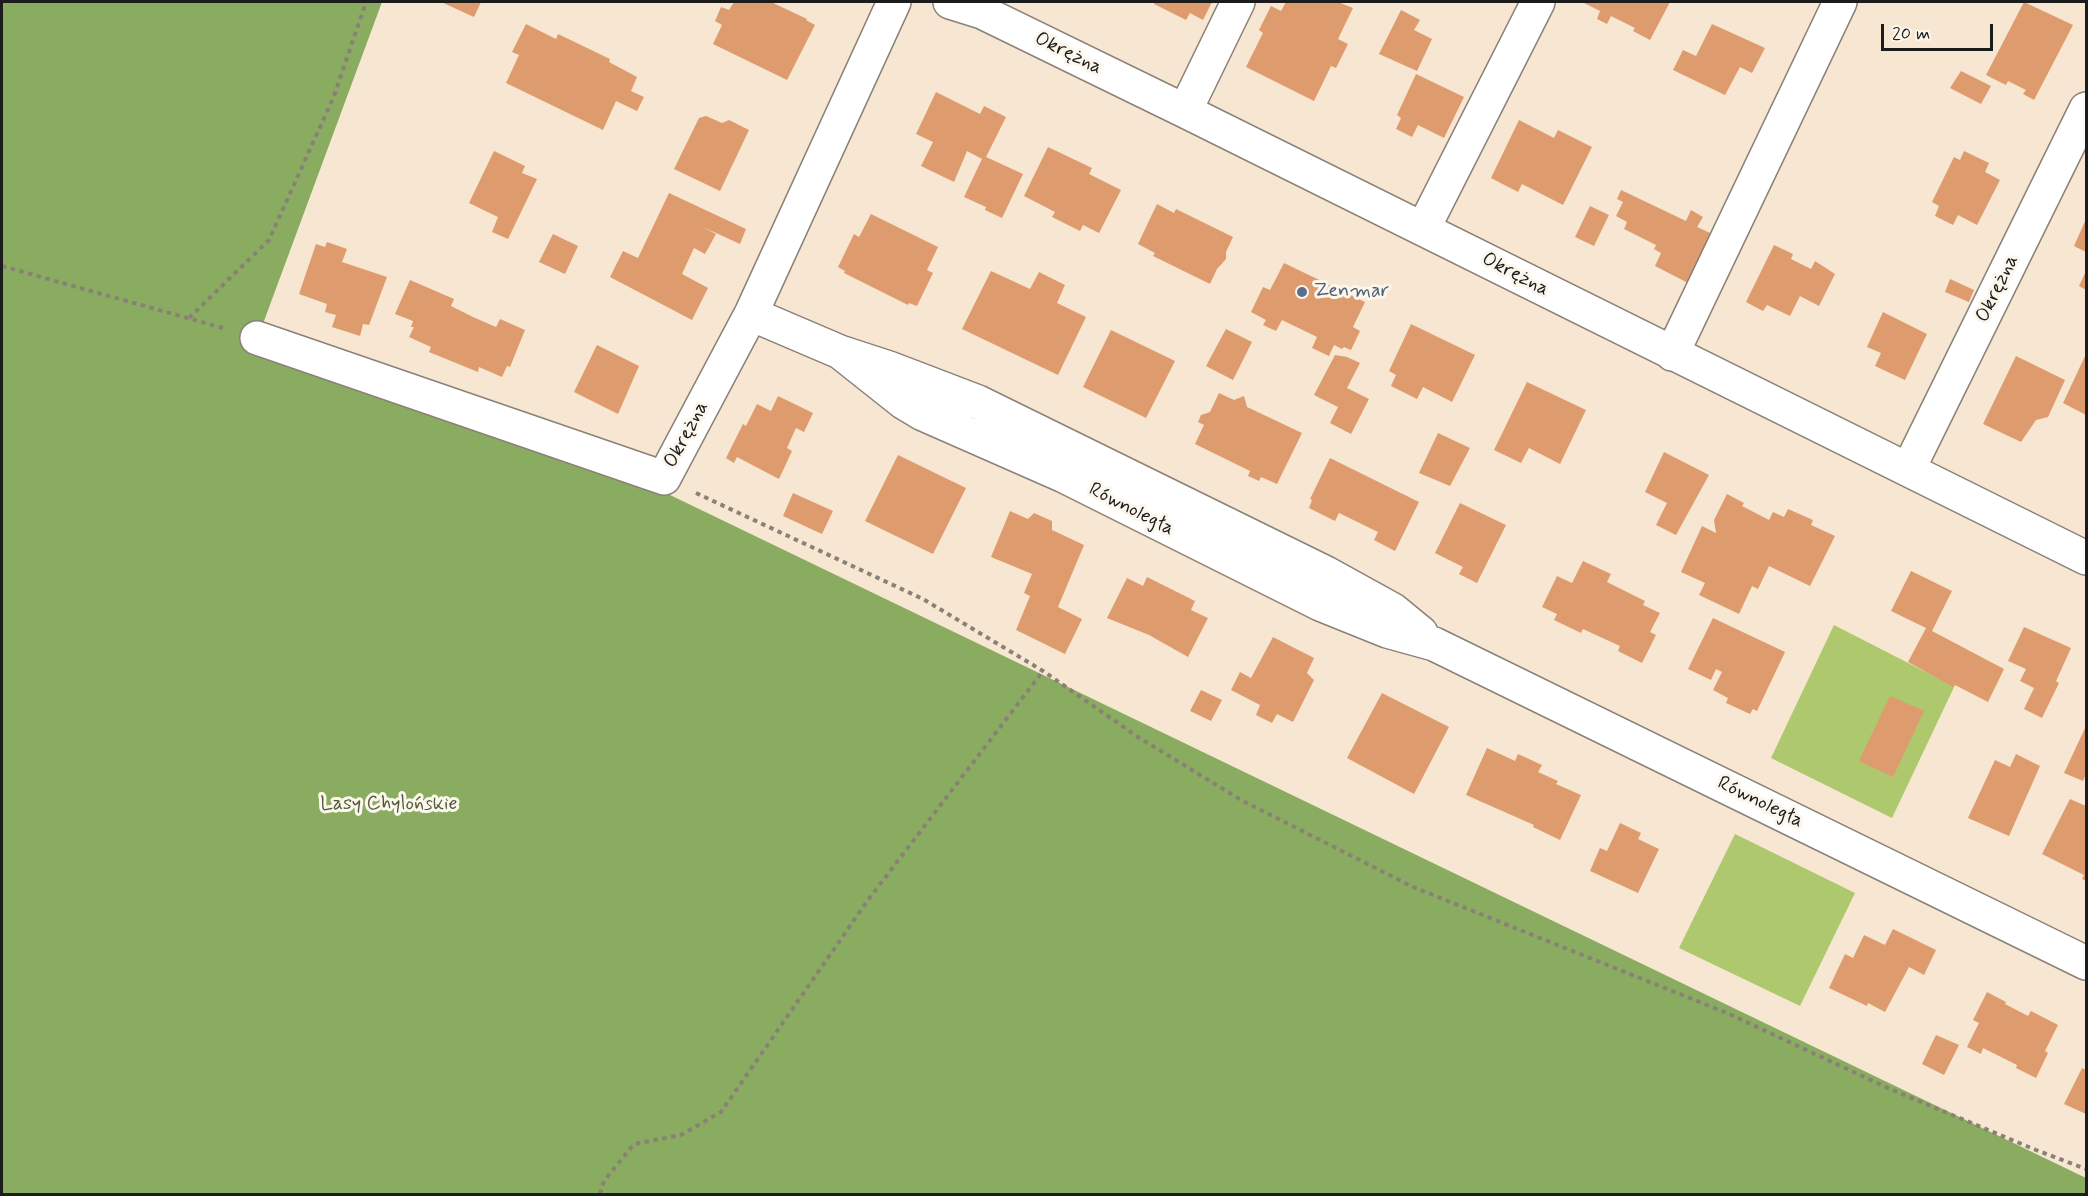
<!DOCTYPE html>
<meta charset="utf-8">
<style>
body{margin:0}
#map{position:relative;width:2088px;height:1196px;overflow:hidden;background:#f7e6d1;font-family:Mynerve,sans-serif}
canvas{display:block}
.frame{position:absolute;inset:0;border:3px solid #1c1c1c;pointer-events:none}
.scale{position:absolute;left:1881px;top:24px;width:112px;height:27px;box-sizing:border-box;border:3px solid #1c1c1c;border-top:0;padding-left:8px;font-size:18px;line-height:21px;white-space:nowrap;color:#1c1c1c;-webkit-text-stroke:4px #fbf7ec;paint-order:stroke}
</style>
<div id="map">
<canvas width="2088" height="1196"></canvas>
<div class="frame"></div>
<div class="scale">20 m</div>
</div>
<script>
const ctx = document.querySelector('canvas').getContext('2d');
ctx.lineJoin = 'round';
function fill(path, color) {
  ctx.fillStyle = color;
  ctx.fill(path, 'evenodd');
}
function poly(rows) {
  const path = new Path2D();
  for (const r of rows) {
    path.moveTo(r[0], r[1]);
    for (let i = 2; i < r.length; i += 2) path.lineTo(r[i], r[i + 1]);
  }
  return path;
}
function strokePath(path, color, width, dash) {
  ctx.strokeStyle = color;
  ctx.lineWidth = width;
  ctx.lineCap = dash ? 'butt' : 'round';
  ctx.setLineDash(dash || []);
  ctx.stroke(path);
}
function write(font, color, halo, rows, align = 'center') {
  ctx.font = font + ' Mynerve,sans-serif';
  ctx.lineWidth = 6;
  ctx.setLineDash([]);
  ctx.textBaseline = 'middle';
  ctx.strokeStyle = halo;
  ctx.fillStyle = color;
  for (const [text, x, y, turn = 0] of rows) {
    ctx.save();
    ctx.translate(x, y);
    ctx.rotate((+turn || 0) * Math.PI / 180);
    ctx.textAlign = isNaN(turn) ? turn : align;
    if (halo) ctx.strokeText(text, 0, 0);
    ctx.fillText(text, 0, 0);
    ctx.restore();
  }
}
fill(poly([
 [1834,625,1953,686,1955,685,1892,818,1771,758],
 [1735,834,1855,893,1800,1006,1679,948]
]), '#aec86d');
fill(poly([
 [2,2,382,2,264,321,253,348,641,481,2086,1178,2086,1194,2,1194]
]), '#8aac60');
fill(poly([
 [441,2,481,2,474,17],
 [734,2,771,2,807,19,806,20,815,25,787,80,713,44,722,25,715,21,721,7,729,10],
 [1155,2,1212,2,1203,20,1190,13,1186,20,1154,4],
 [1286,2,1338,2,1353,8,1338,39,1348,44,1336,68,1331,66,1314,101,1246,67,1263,33,1259,30,1271,6,1281,11],
 [1582,2,1670,2,1650,40,1633,31,1635,28,1611,16,1607,24,1597,19,1600,11],
 [2024,2,2073,25,2034,100,2023,94,2026,90,2008,81,2006,85,1986,75],
 [1401,10,1420,20,1414,30,1432,39,1417,71,1379,54],
 [526,24,556,39,558,34,610,59,609,62,637,77,631,91,644,97,637,111,616,101,603,130,506,83,519,55,512,52],
 [1712,24,1765,48,1752,73,1740,67,1725,95,1673,70,1683,50,1696,56],
 [1961,71,1991,86,1981,104,1950,88],
 [1416,74,1464,97,1444,138,1418,125,1412,137,1396,129,1401,118,1397,115],
 [936,92,980,114,984,106,1006,117,986,157,1023,174,1002,218,985,210,986,207,964,197,982,159,967,151,954,182,921,166,933,142,916,134],
 [706,116,722,123,729,120,749,130,720,191,674,169,699,118],
 [1519,120,1554,138,1558,130,1592,147,1563,205,1522,184,1518,192,1491,178],
 [1048,147,1092,168,1089,174,1121,190,1099,233,1083,225,1080,231,1052,217,1055,212,1024,196],
 [494,151,525,166,522,173,537,179,508,239,492,232,498,217,469,203],
 [1964,151,1989,163,1985,172,2000,180,1977,225,1958,215,1953,225,1935,216,1939,206,1932,202,1954,157,1960,160],
 [1621,190,1686,221,1691,210,1703,217,1697,227,1717,236,1692,285,1655,266,1661,253,1654,249,1656,245,1624,229,1627,222,1616,216,1623,202,1617,199],
 [669,193,746,229,740,244,703,227,716,234,705,254,694,248,682,274,708,288,692,320,610,277,623,251,638,258],
 [1157,204,1174,213,1176,209,1233,237,1226,252,1226,259,1217,269,1210,284,1153,256,1155,253,1138,244],
 [1590,206,1609,215,1594,246,1575,237],
 [871,214,938,247,927,270,933,273,917,306,909,303,908,305,844,273,845,271,838,267,854,234,859,237],
 [2086,219,2086,252,2074,246],
 [553,234,578,246,565,274,539,262],
 [327,242,347,249,342,262,387,277,369,325,363,324,360,336,332,327,336,315,325,312,327,304,299,294,316,244,325,247],
 [1774,245,1793,254,1791,259,1811,269,1815,261,1835,274,1819,306,1800,296,1790,316,1767,305,1763,311,1746,302],
 [1284,263,1365,302,1353,327,1360,331,1351,350,1344,347,1342,349,1334,345,1329,356,1312,348,1317,337,1282,320,1276,331,1263,325,1266,320,1251,312,1263,287,1270,290],
 [991,271,1030,289,1039,272,1065,285,1057,303,1086,317,1058,375,962,329],
 [2086,271,2086,290,2079,286],
 [1950,279,1974,290,1969,302,1945,292],
 [410,280,454,299,451,306,473,317,496,327,500,319,525,330,510,367,507,366,502,377,479,367,478,372,429,352,431,347,409,337,414,327,411,327,413,321,395,314],
 [1883,312,1927,334,1905,380,1875,366,1881,353,1867,347],
 [1411,324,1475,355,1452,402,1423,387,1417,399,1391,386,1396,375,1389,371],
 [1226,329,1252,342,1233,380,1206,366],
 [1111,330,1175,361,1146,418,1083,387],
 [597,345,639,366,618,414,574,392],
 [2086,354,2086,415,2063,403],
 [1335,355,1347,357,1360,363,1347,388,1369,399,1351,434,1330,423,1338,407,1314,395],
 [2016,356,2065,380,2048,417,2036,420,2021,442,1983,424],
 [1527,382,1586,410,1560,464,1529,448,1521,463,1494,450],
 [1219,393,1234,400,1244,396,1247,407,1302,433,1277,484,1261,477,1259,481,1248,476,1250,471,1195,444,1204,425,1198,422,1201,415,1210,412],
 [778,396,813,413,804,432,796,428,787,448,792,451,779,479,737,457,734,463,726,458,743,424,746,426,757,404,771,411],
 [1438,433,1470,448,1450,486,1419,473],
 [1664,452,1709,475,1676,535,1656,525,1667,503,1645,492],
 [898,455,966,488,933,554,865,521],
 [1330,458,1419,502,1395,551,1374,540,1378,532,1339,513,1335,521,1309,508,1312,500,1310,499],
 [793,493,833,511,822,534,783,516],
 [1727,494,1744,503,1742,506,1769,520,1773,512,1784,517,1788,509,1813,520,1811,525,1835,536,1810,586,1769,566,1758,589,1752,586,1739,614,1699,595,1705,583,1681,572,1702,526,1716,533,1714,520],
 [1460,503,1506,525,1477,583,1459,574,1463,567,1435,553],
 [1010,511,1028,519,1034,513,1052,521,1052,530,1084,545,1058,607,1082,619,1065,654,1016,630,1030,596,1024,593,1032,574,991,557],
 [1583,561,1611,574,1607,582,1645,601,1643,605,1660,613,1650,632,1656,635,1642,663,1618,651,1620,646,1583,629,1581,633,1554,620,1557,614,1542,607,1557,576,1572,583],
 [1911,571,1952,591,1932,631,2004,669,1988,702,1955,685,1953,687,1908,662,1926,628,1891,611],
 [1147,577,1195,601,1191,610,1208,618,1188,657,1149,635,1107,618,1127,578,1143,586],
 [1713,618,1785,652,1757,711,1753,709,1750,714,1726,703,1728,698,1713,690,1722,672,1716,669,1711,680,1688,669],
 [2024,627,2071,648,2056,681,2059,683,2042,718,2024,709,2034,688,2020,681,2026,669,2008,661],
 [1273,637,1314,658,1307,673,1314,680,1293,722,1277,714,1272,723,1256,715,1260,705,1231,690,1240,672,1251,678],
 [1201,690,1222,700,1211,721,1190,711],
 [1382,693,1449,727,1414,794,1347,758],
 [1890,696,1924,711,1893,777,1859,761],
 [2086,726,2086,774,2083,781,2064,773],
 [1487,748,1515,761,1518,754,1542,765,1538,772,1558,781,1556,784,1581,795,1560,840,1533,827,1534,825,1466,795],
 [2016,754,2040,766,2009,836,1968,818,1995,760,2010,767],
 [2070,799,2086,806,2086,881,2082,879,2084,875,2042,854],
 [1620,823,1641,833,1638,839,1659,849,1638,893,1590,871,1600,848,1607,851],
 [1893,929,1936,950,1924,975,1909,967,1885,1012,1868,1003,1867,1006,1829,988,1845,954,1853,958,1864,935,1885,945],
 [1987,992,2006,1002,2005,1004,2028,1016,2031,1011,2058,1025,2045,1051,2048,1053,2036,1078,2016,1068,2017,1065,1983,1048,1981,1054,1967,1047,1979,1023,1973,1020],
 [1936,1035,1959,1045,1944,1075,1922,1064],
 [2082,1068,2086,1070,2086,1114,2064,1104]
]), '#de9b6d');
const minor = poly([
 [950,2,982,12,1185,111,2086,558],
 [1185,111,1238,2],
 [1423,229,1538,2],
 [751,314,840,352,889,368,978,402,1326,573,1393,610,1421,633],
 [257,338,664,478,751,314,894,2],
 [840,352,903,402,923,414,1064,476,1320,604,1387,631,1434,644,2086,963],
 [1672,354,1840,2],
 [1909,468,2086,109]
]);
strokePath(minor, '#8a8176', 36);
strokePath(poly([
 [2,266,223,328],
 [189,318,269,240,334,96,366,2],
 [696,493,923,599,1043,671,1138,737,1241,800,1413,887,1727,1013,1890,1089,2036,1150,2086,1169],
 [600,1194,604,1181,634,1144,681,1135,721,1112,868,900,1043,671]
]), '#8a8176', 4, [4.5, 4.5]);
strokePath(minor, '#fff', 33);
for (const [x, y, r, color] of [
 [1302,292,6,"#5c6f8a"]
]) {
  const dot = new Path2D();
  dot.arc(x, y, r, 0, 2 * Math.PI);
  ctx.fillStyle = color;
  ctx.fill(dot);
  strokePath(dot, '#fbf7ec', 2);
}
write('20px', '#1c1c1c', '#fbf7ec', [
 ["Okrężna",1068,54,26],
 ["Okrężna",1515,275,27],
 ["Okrężna",1998,289,-64],
 ["Okrężna",687,435,-62],
 ["Równoległa",1131,510,27],
 ["Równoległa",1760,803,26]
]);
write('20px', '#4e5e75', '#fbf7ec', [
 ["Zenmar",1314,292]
], 'left');
write('20px', '#4f5838', '#fbf7ec', [
 ["Lasy Chylońskie",389,805]
]);
</script>
